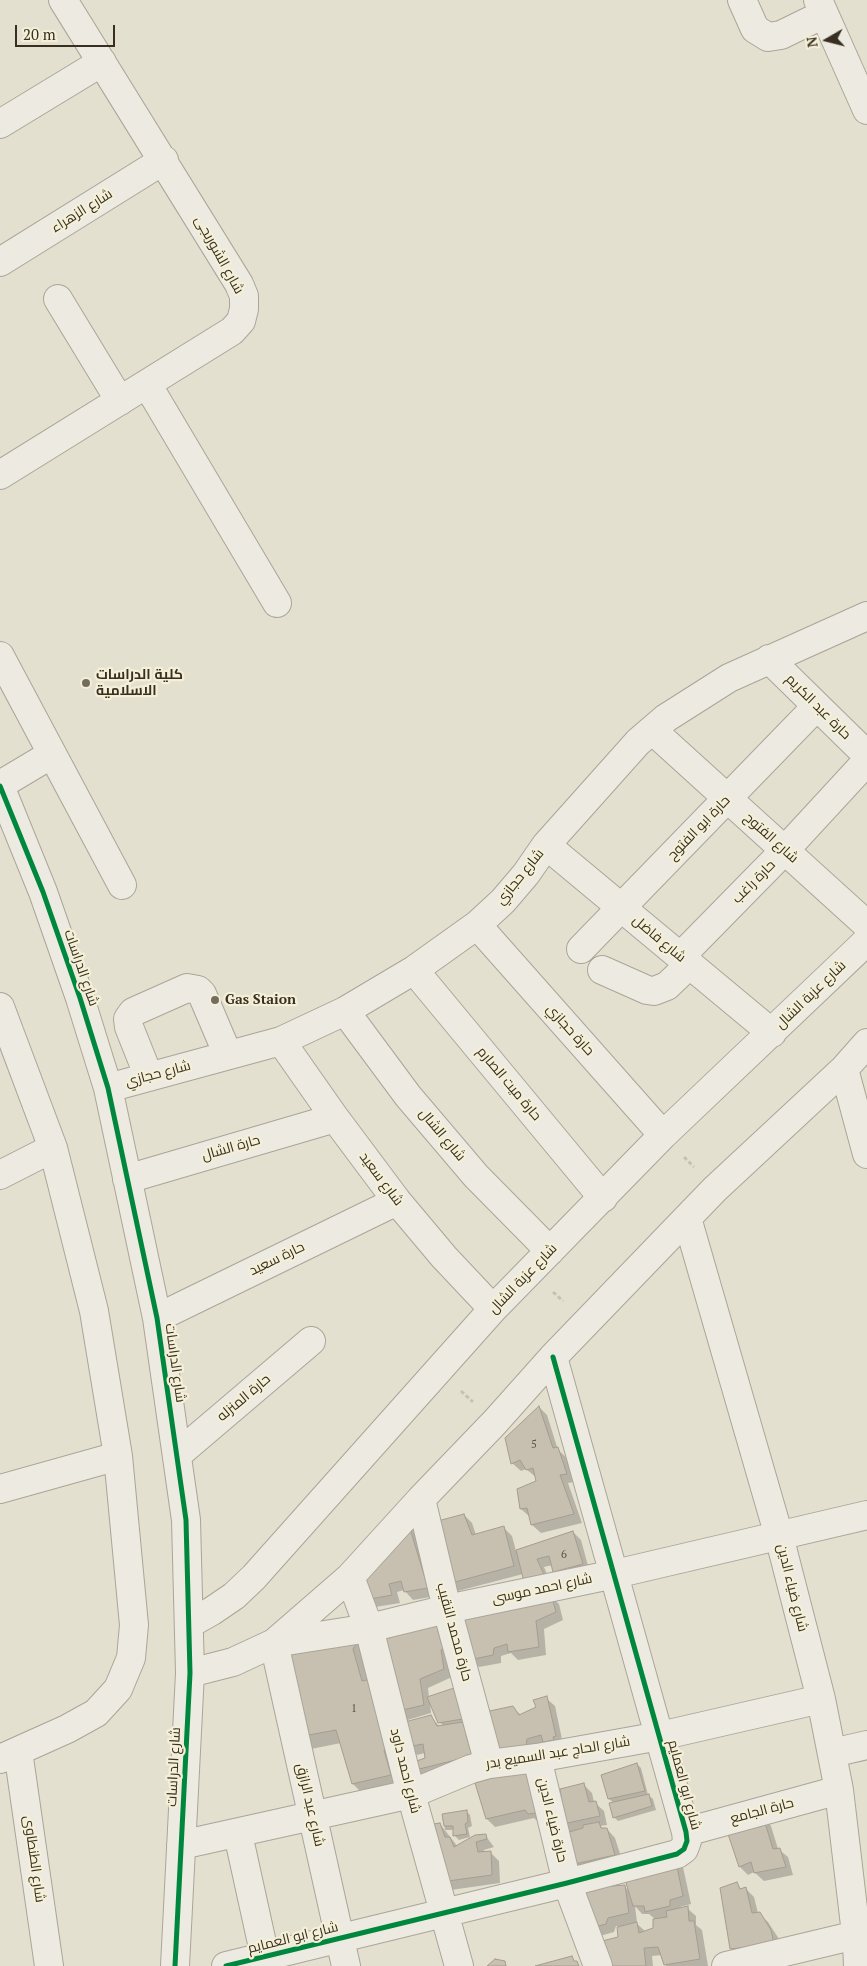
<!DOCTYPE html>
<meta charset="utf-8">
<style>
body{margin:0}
#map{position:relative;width:867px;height:1966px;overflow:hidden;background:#e4e0d0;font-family:"PT Serif",serif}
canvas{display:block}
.north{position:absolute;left:802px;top:15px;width:50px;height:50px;-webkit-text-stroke:4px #f4efd7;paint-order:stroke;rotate:262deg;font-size:14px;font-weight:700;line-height:20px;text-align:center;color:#382f21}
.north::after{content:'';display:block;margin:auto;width:18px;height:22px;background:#382f21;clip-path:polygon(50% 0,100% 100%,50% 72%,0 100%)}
.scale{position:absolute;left:15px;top:25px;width:100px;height:22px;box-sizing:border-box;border:2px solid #382f21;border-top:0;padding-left:6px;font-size:15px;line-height:18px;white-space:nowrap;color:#382f21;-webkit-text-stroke:4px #f4efd7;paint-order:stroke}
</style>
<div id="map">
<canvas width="867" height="1966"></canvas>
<div class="north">N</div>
<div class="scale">20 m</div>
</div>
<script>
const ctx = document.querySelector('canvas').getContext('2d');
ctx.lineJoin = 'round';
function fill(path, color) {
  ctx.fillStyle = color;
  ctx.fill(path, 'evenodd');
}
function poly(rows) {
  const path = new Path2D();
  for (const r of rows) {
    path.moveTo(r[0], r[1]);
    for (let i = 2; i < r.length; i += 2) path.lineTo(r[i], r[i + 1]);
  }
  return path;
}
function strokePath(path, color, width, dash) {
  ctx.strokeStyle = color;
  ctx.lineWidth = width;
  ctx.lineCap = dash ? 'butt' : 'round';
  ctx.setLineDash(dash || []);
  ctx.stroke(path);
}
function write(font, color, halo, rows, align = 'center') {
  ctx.font = font + ' "PT Serif",Cairo,serif';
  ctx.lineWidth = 4.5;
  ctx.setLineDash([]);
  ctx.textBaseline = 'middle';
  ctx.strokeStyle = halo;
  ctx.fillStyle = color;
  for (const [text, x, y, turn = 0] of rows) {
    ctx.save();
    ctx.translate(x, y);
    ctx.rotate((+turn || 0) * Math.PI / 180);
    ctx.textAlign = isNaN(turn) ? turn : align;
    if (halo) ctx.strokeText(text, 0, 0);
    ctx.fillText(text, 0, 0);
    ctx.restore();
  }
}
fill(poly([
 [539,1407,547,1415,558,1450,566,1457,574,1482,568,1483,582,1523,541,1533,532,1525,530,1517,521,1509,538,1482,537,1478,526,1469,521,1471,512,1463],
 [464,1515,472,1523,476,1535,504,1528,512,1536,516,1551,573,1532,581,1540,590,1573,563,1580,555,1572,553,1565,544,1567,552,1586,523,1574,458,1591,449,1583],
 [408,1524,416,1532,436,1596,413,1600,404,1590,397,1592,400,1603,369,1608,361,1600],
 [550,1595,559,1604,563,1620,544,1629,546,1655,518,1660,511,1653,501,1656,501,1663,479,1667,471,1659],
 [370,1618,435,1624,444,1632,452,1677,428,1688,429,1697,454,1689,458,1693,466,1722,461,1723,471,1732,479,1764,421,1779,412,1771,426,1759,425,1753,417,1755,408,1746,430,1716,440,1727,444,1726,439,1722,430,1704,431,1713,401,1722,402,1787,365,1796,353,1784,341,1743,311,1749,299,1737],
 [546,1698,555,1706,563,1744,505,1761,512,1707,521,1715,537,1708],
 [637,1764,641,1768,648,1795,653,1799,656,1810,618,1821,614,1817,614,1803,609,1799],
 [492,1772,537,1776,544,1821,538,1822,534,1818,495,1827,487,1819,492,1778],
 [583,1784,592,1793,594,1802,604,1811,607,1825,600,1826,604,1829,607,1829,615,1838,623,1863,576,1874,559,1824,563,1798],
 [466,1811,470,1815,472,1826,468,1828,470,1837,459,1840,455,1836,454,1830,445,1830,443,1815],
 [763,1817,771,1826,778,1849,788,1857,793,1875,764,1881,754,1872,748,1875,740,1867],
 [440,1824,458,1847,485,1835,494,1847,484,1850,484,1853,491,1853,499,1861,500,1883,451,1890,438,1835],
 [674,1859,683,1867,691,1904,680,1907,681,1909,687,1908,696,1916,696,1925,702,1930,708,1966,666,1966,662,1955,652,1956,653,1966,609,1966,619,1938,618,1926,616,1926,614,1932,600,1936,592,1927,611,1882,616,1887,624,1886,630,1892],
 [635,1906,642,1914,649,1914,656,1920,655,1929,646,1932,635,1922,637,1922],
 [737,1884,742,1890,746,1889,754,1897,758,1913,768,1922,779,1939,782,1952,739,1957,731,1949]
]), '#0003');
const building = poly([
 [539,1406,553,1448,558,1447,567,1474,560,1475,574,1514,531,1525,527,1508,520,1509,517,1489,536,1481,533,1468,526,1470,520,1460,511,1464,505,1438,539,1406],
 [464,1514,472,1535,504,1526,514,1566,448,1584,434,1522,464,1514],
 [408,1522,428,1588,404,1592,401,1581,389,1584,392,1595,360,1601,352,1578,408,1522],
 [573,1531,583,1564,553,1572,549,1556,537,1559,545,1577,524,1582,516,1550,573,1531],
 [551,1594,556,1612,536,1621,539,1647,508,1652,507,1644,494,1648,493,1655,469,1660,458,1616,551,1594],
 [358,1605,365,1628,353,1649,362,1681,382,1677,378,1690,371,1694,387,1750,384,1750,391,1775,352,1784,336,1730,298,1737,281,1666,296,1636,345,1621,358,1605],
 [436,1622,441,1642,444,1643,445,1647,441,1650,444,1669,420,1679,424,1705,398,1711,372,1636,436,1622],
 [454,1688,463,1719,438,1723,427,1697,454,1688],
 [547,1696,556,1736,553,1737,554,1740,543,1742,541,1735,527,1739,526,1746,496,1753,485,1712,513,1706,519,1715,536,1707,533,1700,547,1696],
 [431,1715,437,1726,463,1722,472,1756,411,1771,411,1763,425,1758,423,1744,407,1747,401,1723,431,1715],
 [637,1763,645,1791,608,1799,601,1775,637,1763],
 [529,1767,536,1813,528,1814,525,1810,486,1819,475,1783,529,1767],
 [584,1783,589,1802,596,1801,600,1816,558,1825,553,1798,561,1797,560,1789,584,1783],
 [649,1794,652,1806,613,1818,609,1803,649,1794],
 [467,1810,468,1822,465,1824,467,1834,453,1836,453,1826,444,1826,442,1814,467,1810],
 [763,1816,773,1849,780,1848,786,1867,754,1873,751,1862,739,1867,726,1828,763,1816],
 [599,1822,601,1828,607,1828,615,1855,566,1866,562,1834,583,1828,583,1825,599,1822],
 [440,1823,445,1837,450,1837,454,1847,475,1835,486,1834,487,1839,476,1842,478,1852,491,1851,492,1875,441,1882,431,1838,437,1834,434,1824,440,1823],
 [675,1857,683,1896,670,1900,670,1906,645,1912,644,1906,633,1906,626,1883,629,1874,675,1857],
 [611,1880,612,1886,625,1885,629,1913,608,1918,606,1924,591,1928,579,1893,611,1880],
 [737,1882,740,1889,746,1887,752,1913,760,1912,771,1930,774,1944,730,1949,720,1888,737,1882],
 [688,1906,689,1921,694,1921,700,1959,664,1965,658,1947,644,1948,646,1966,608,1966,602,1941,618,1937,617,1927,637,1922,639,1933,653,1928,653,1919,667,1917,666,1911,688,1906],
 [572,1956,574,1961,577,1961,579,1966,535,1966,572,1956],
 [495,1959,505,1961,506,1966,487,1966,495,1959]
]);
fill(building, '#c7c0b1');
strokePath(building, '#a49c8f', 1);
const minor = poly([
 [742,0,755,29,768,37,781,35,824,14],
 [818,0,867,110],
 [0,124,102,62],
 [0,262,164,160],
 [58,299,120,401],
 [147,384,277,603],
 [0,475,232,331,241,321,244,309,244,296,239,284,63,0],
 [0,656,122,885],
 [769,659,867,755],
 [652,730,867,925],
 [0,785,52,754],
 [0,786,43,892,80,998,108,1088,157,1318,186,1520,190,1673,175,1966],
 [546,845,772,1033],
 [477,925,663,1135],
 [581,949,816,707],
 [680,957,785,850,867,761],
 [414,970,603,1198],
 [602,970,647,990,654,991,667,986,690,964],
 [0,1007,53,1148,94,1311,118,1456,134,1625,131,1658,118,1689,96,1713,67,1729,0,1759],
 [345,1011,408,1096,476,1176,550,1251],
 [281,1041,335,1118,397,1201,444,1257,493,1309],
 [844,1069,867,1154],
 [149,1077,129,1027,128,1019,133,1012,187,988,198,990,202,994,228,1055],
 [108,1088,281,1041,345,1011,414,970,477,925,503,901,526,874,546,845,588,798,638,742,666,718,729,678,867,616],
 [0,1175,53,1148],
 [127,1179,335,1118],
 [687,1218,779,1536,821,1699,839,1790,857,1942,858,1966],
 [157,1318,397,1201],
 [177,1455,311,1341],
 [0,1489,118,1456],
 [421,1499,447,1609,489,1764],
 [350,1577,369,1628,411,1794,459,1966],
 [189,1624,212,1611,234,1596,254,1577,493,1309,663,1135,867,941],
 [190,1673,233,1662,274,1643,350,1577,421,1499,495,1422,553,1357,687,1218,715,1189,844,1069,867,1043],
 [18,1751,49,1966],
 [832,1753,867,1745],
 [537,1758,567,1883,598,1966],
 [686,1832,839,1790],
 [238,1834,267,1966],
 [181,1845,411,1794,471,1769,489,1764,537,1758,660,1736,821,1699],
 [226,1966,567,1883,677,1854,684,1849,687,1841,686,1832,553,1357],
 [346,1966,274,1643,369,1628,447,1609,615,1574,867,1515],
 [726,1966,856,1935]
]);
strokePath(minor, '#aaa598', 30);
strokePath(poly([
 [684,1157,694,1167],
 [553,1292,563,1301],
 [461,1391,473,1402]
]), '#c5c1b8', 3, [4, 2.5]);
strokePath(minor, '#eceae1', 28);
strokePath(poly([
 [0,786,43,892,80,998,108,1088,157,1318,186,1520,190,1673,175,1966],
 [226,1966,567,1883,677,1854,684,1849,687,1841,686,1832,553,1357]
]), '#00873e', 5);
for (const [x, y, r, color] of [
 [86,683,5,"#746d5e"],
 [215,1000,5,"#746d5e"]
]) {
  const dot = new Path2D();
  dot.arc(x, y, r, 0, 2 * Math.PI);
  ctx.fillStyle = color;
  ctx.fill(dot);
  strokePath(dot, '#f4efd7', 2);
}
write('11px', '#5c5345', null, [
 ["5",534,1445],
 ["6",564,1555],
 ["1",354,1709]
]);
write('14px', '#382f21', '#f4efd7', [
 ["شارع الزهراء",82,211,-32],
 ["شارع الشوربجى",219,255,61],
 ["حارة عبد الكريم",818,707,45],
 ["حارة ابو الفتوح",699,828,-46],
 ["شارع الفتوح",771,838,42],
 ["شارع حجازي",520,877,-51],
 ["حارة راغب",754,882,-45],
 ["شارع فاضل",659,939,40],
 ["شارع الدراسات",81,968,71],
 ["شارع عزبة الشال",811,995,-44],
 ["حارة حجازي",570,1030,48],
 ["شارع حجازي",158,1074,-15],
 ["حارة ميت الصارم",509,1084,50],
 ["شارع الشال",442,1135,50],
 ["حارة الشال",231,1148,-16],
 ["شارع سعيد",381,1179,53],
 ["حارة سعيد",277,1259,-26],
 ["شارع عزبة الشال",523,1279,-46],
 ["شارع الدراسات",175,1363,82],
 ["حارة المنزله",244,1398,-40],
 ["شارع ضياء الدين",792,1588,76],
 ["شارع احمد موسى",542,1589,-12],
 ["حارة محمد النقيب",454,1632,75],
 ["شارع الحاج عبد السميع بدر",558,1753,-9],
 ["شارع الدراسات",174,1767,-87],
 ["شارع احمد داود",405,1771,76],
 ["شارع ابو العمايم",684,1785,75],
 ["شارع عبد الرازق",310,1805,77],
 ["حارة الجامع",762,1811,-15],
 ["حارة ضياء الدين",552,1820,76],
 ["شارع الطنطاوى",34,1859,82],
 ["شارع ابو العمايم",293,1938,-14]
]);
write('bold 14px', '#382f21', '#f4efd7', [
 ["كلية الدراسات",96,675],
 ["الاسلامية",96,691],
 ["Gas Staion",225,1000]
], 'left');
</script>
